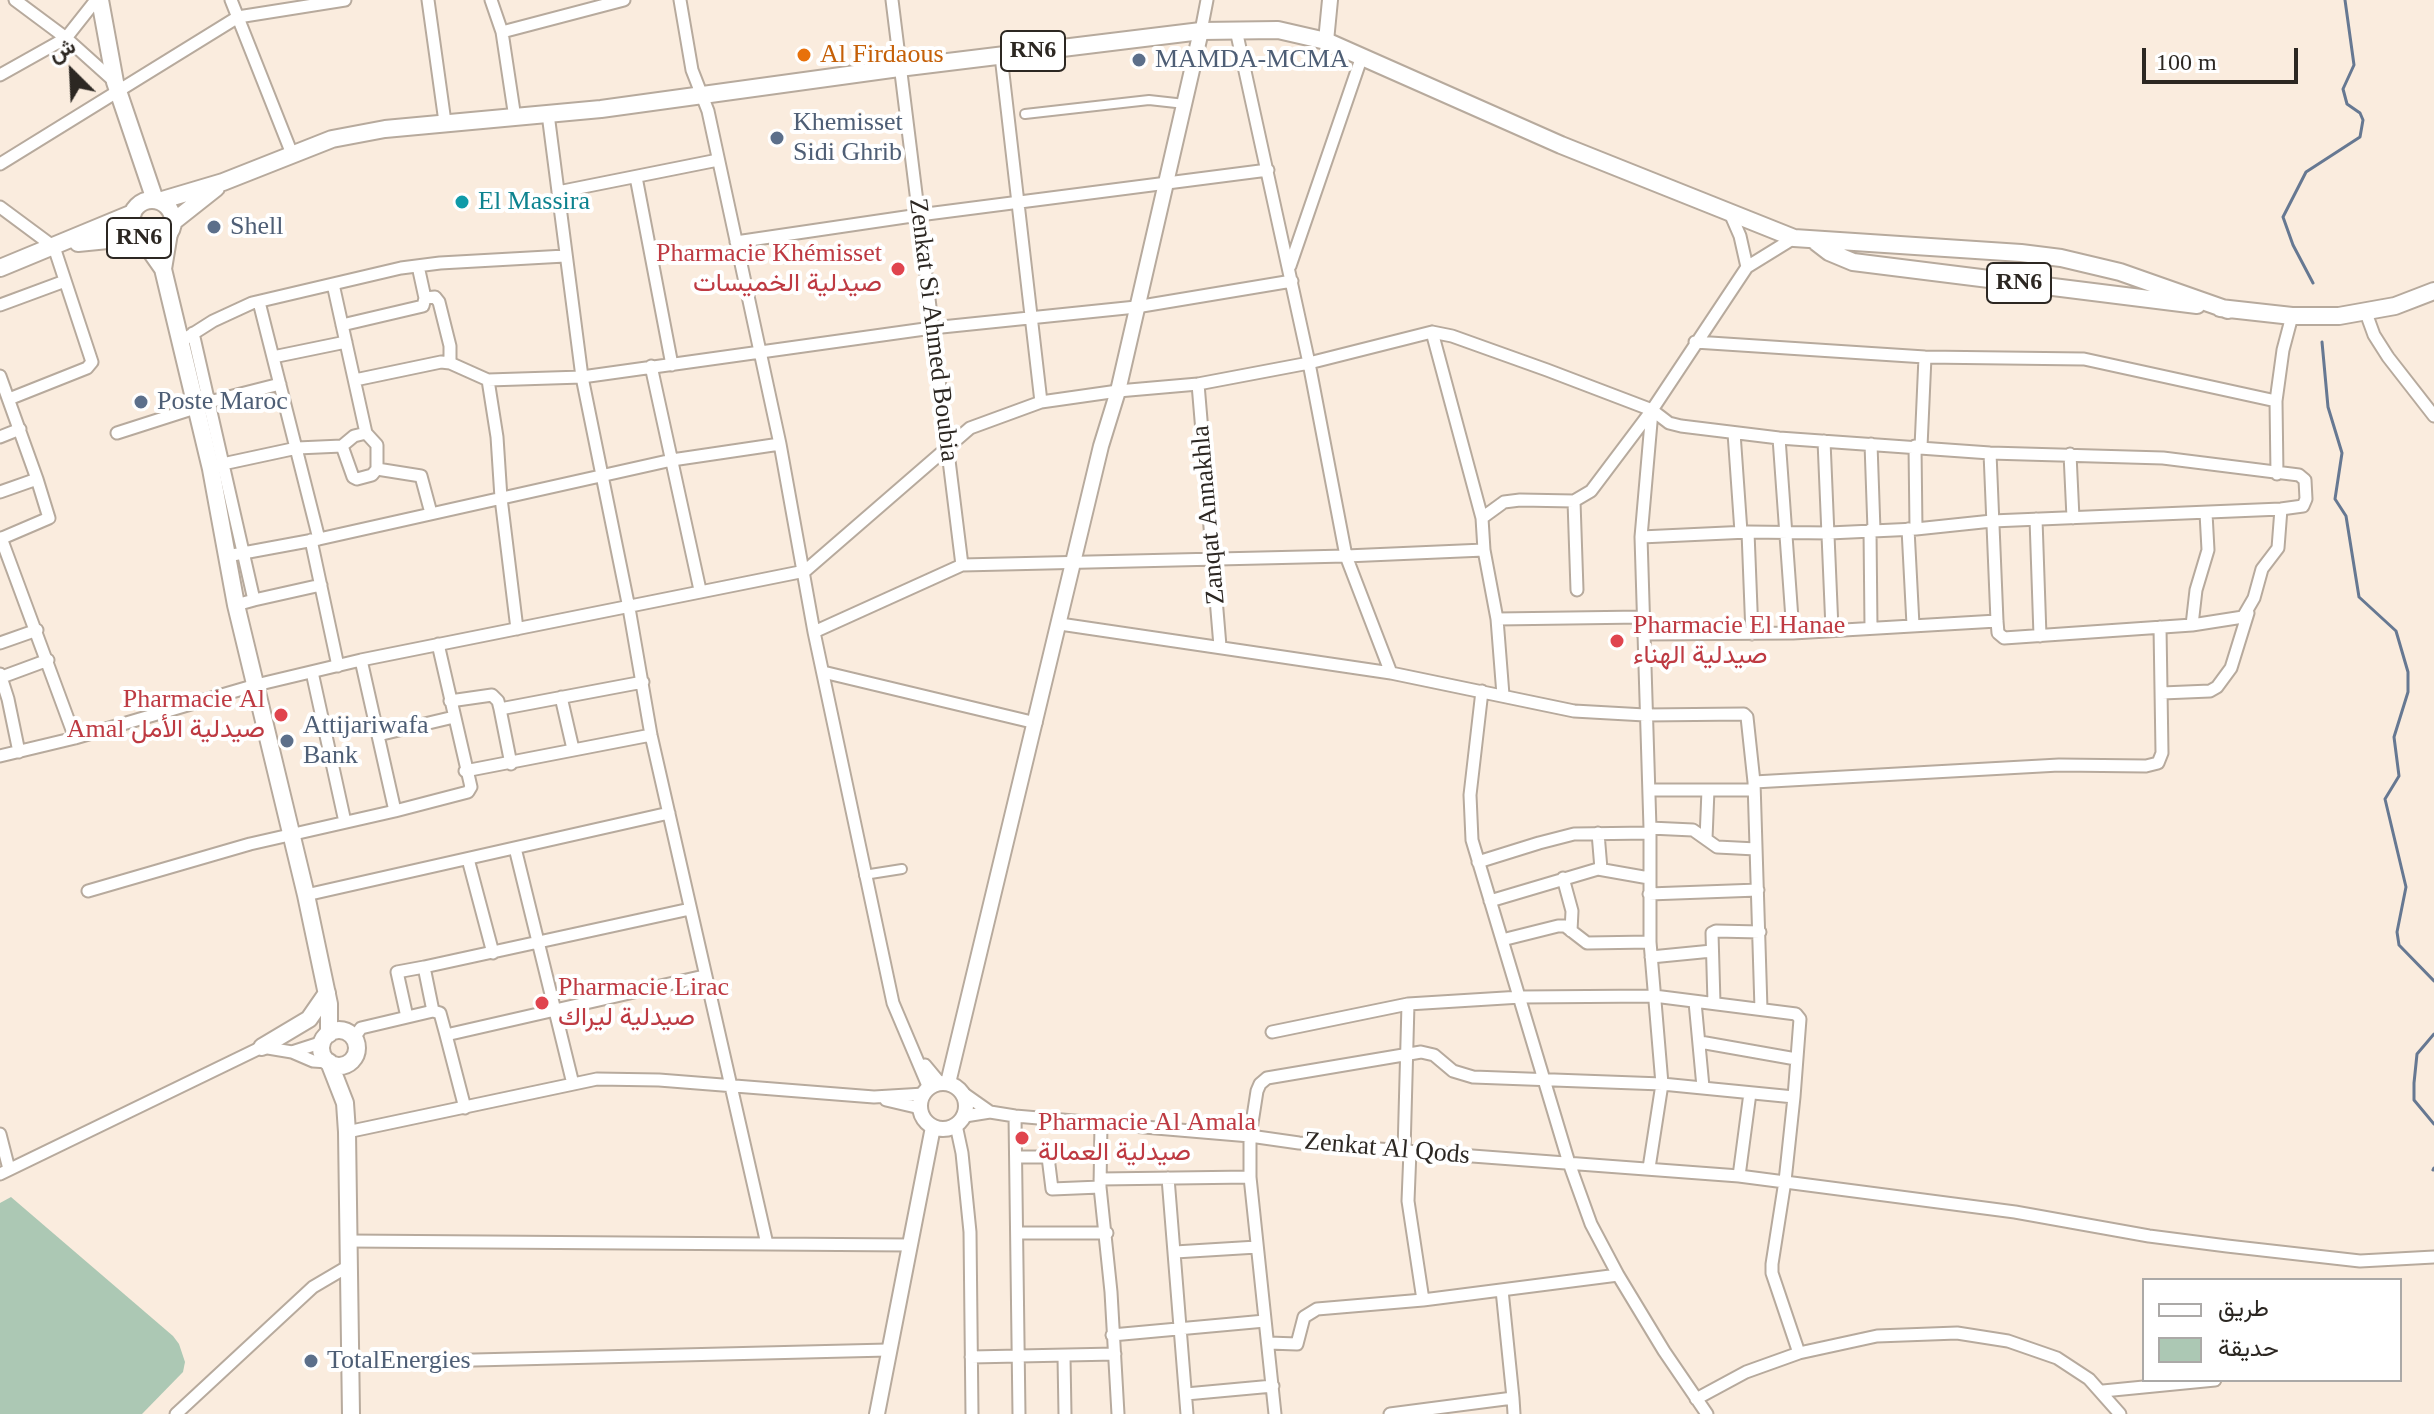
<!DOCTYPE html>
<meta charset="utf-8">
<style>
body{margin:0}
#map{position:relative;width:2434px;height:1414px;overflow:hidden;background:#faecde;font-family:"Times New Roman",Vazirmatn,serif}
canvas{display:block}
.legend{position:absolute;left:2142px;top:1278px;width:260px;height:104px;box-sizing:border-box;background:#fff;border:2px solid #aba9a7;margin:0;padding:10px 14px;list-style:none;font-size:24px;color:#2c2722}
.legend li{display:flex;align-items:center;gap:16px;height:40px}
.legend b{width:40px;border:2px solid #aba9a7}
.north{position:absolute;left:32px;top:32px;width:80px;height:80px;-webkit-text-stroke:6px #fff;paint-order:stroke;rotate:336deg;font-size:22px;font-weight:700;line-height:32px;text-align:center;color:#2c2722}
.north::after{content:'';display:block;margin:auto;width:28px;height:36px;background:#2c2722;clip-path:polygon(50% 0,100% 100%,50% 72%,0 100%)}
.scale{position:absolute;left:2142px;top:48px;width:156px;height:36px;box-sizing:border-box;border:4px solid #2c2722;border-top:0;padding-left:10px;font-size:24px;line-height:28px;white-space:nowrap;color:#2c2722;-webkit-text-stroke:6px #fff;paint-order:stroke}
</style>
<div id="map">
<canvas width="2434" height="1414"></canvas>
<ul class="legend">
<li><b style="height:10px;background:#fff"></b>طريق</li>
<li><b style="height:22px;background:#acc8b4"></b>حديقة</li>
</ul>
<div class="north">ش</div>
<div class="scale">100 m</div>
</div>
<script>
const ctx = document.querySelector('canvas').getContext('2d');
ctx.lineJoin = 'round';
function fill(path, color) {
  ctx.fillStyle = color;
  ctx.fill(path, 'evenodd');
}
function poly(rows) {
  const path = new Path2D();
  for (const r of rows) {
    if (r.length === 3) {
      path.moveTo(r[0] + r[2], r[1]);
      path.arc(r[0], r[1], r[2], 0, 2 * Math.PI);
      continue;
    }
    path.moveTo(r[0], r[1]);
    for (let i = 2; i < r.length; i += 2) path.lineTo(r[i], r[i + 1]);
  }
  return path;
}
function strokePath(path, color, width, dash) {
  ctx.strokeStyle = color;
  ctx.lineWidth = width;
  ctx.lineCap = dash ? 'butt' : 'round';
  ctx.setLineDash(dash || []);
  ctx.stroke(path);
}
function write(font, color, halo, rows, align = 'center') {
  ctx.font = font + ' "Times New Roman",Vazirmatn,serif';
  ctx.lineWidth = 8;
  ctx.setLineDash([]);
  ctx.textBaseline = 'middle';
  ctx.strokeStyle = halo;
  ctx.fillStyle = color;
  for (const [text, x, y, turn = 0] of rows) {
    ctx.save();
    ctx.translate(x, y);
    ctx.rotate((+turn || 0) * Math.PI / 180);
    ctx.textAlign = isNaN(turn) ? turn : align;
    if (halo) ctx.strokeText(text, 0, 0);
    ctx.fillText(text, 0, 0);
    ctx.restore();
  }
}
fill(poly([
 [11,1197,173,1336,179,1344,185,1362,183,1372,142,1414,0,1414,0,1203]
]), '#acc8b4');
strokePath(poly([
 [2313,283,2293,245,2283,217,2306,172,2360,137,2363,120,2360,113,2347,104,2343,89,2354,65,2345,0],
 [2322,342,2328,407,2342,453,2335,499,2346,516,2359,597,2396,631,2408,672,2408,692,2394,737,2399,776,2385,799,2406,887,2397,932,2399,945,2434,981],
 [2434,1034,2417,1054,2414,1083,2414,1100,2434,1124],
 [2433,1170,2434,1168]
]), '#667892', 3);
const pedestrian = poly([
 [1025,114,1149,100,1185,104],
 [864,875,902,869]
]);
const minor = poly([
 [15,0,66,38,115,82],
 [231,0,292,154],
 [428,0,445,122],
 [491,0,502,32],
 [680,0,692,70,708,111,780,444,814,632,893,1003,929,1088],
 [892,0,962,565],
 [1236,30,1309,363,1346,556,1391,673],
 [1201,31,1207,0],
 [1001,56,1041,402],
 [0,75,66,38,96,0],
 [548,114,582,377,629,608,651,735,767,1244],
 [515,118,502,32,624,0],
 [0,164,238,17,345,0],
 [636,177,672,365],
 [558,192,718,160],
 [0,207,54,247,92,362,87,368,9,399],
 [1730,213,1740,236,1747,267],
 [736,242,919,215,1268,170],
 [1290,266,1361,59],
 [333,284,366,433,377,445,377,469,372,475,357,479,353,477,342,446],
 [425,298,435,297,439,302,450,346,450,363],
 [259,302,319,539],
 [0,305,65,281],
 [2366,313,2374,335,2388,357,2434,416],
 [342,325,423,306,425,298,418,266],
 [1432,332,1482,518],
 [193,333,254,600,236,605],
 [180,342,213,321,252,303,401,268,440,263,565,256],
 [1695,342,1925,357,2084,359,2276,401],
 [273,357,346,342],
 [651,366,700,590],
 [0,376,37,479,0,492],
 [355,380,441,362,450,363,488,380,582,377,932,328,1136,307,1292,281],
 [488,380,497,437,501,498,517,629],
 [1198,384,1220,646],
 [209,402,280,384],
 [117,433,195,408],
 [1734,433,1741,532],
 [0,437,20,429],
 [1779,438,1793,633],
 [1824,441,1832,629],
 [1871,444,1874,530],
 [1915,446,1916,529],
 [1921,447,1925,357],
 [1990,453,1997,621,1998,633,2004,638,2192,625,2243,617,2254,598,2262,569,2278,548,2281,509],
 [2070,454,2073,518],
 [218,465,297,448,342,446,354,436,366,433],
 [377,469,421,476,431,513],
 [2277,474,2276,401,2283,350,2292,316],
 [1574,501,1577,590],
 [2036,519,2040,636],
 [1908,529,1913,625],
 [1870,530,1871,627],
 [1748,532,1752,634],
 [1,538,75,738],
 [0,539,49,518,37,479],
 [311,540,338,666],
 [1484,550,1497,619,1503,695],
 [227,556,319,539,672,460,780,444],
 [254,600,321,585],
 [1497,619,1642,617],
 [1060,624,1391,673,1574,711,1645,715,1744,714,1747,717,1754,782,1761,1009],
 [2192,625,2196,590,2208,550,2206,513],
 [814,632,962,565,1346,556,1484,550,1482,518,1504,502,1520,500,1574,501,1591,491,1652,410,1747,267,1794,238],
 [1643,634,1793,633,1997,621],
 [0,643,37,630],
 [361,660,395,811],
 [312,672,345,822],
 [823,672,1036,723],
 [0,674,8,699,19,752],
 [2,677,48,660],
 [1482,691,1470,795,1472,840,1569,1163,1591,1224,1618,1275,1664,1351,1707,1414],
 [2162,693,2210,691,2217,687,2231,668,2248,613],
 [561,697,573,749],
 [450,701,492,695,498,701,500,709,643,682],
 [500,709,511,764],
 [378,735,454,717],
 [0,756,75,738,256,685,361,660,805,571,970,428,1041,402,1118,391,1198,384,1309,363,1432,332,1452,336,1547,370,1652,410,1669,423,1681,426,1779,438,1990,453,2163,458,2299,475,2305,480,2306,499,2303,506,2281,509,1992,521,1916,529,1829,533,1748,532,1641,537],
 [465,771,651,735],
 [1754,782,2059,765,2146,766,2158,763,2162,753,2160,627],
 [1649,790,1754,790],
 [1650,828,1693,830,1717,847,1756,849],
 [1598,833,1601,869],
 [1706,839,1708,790],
 [515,848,573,1084],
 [468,859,493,953],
 [1478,862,1539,843,1574,834,1650,833],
 [1563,878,1572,911,1571,931],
 [88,891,250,844,395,811,468,792,471,787,438,644],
 [1649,894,1758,890],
 [306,895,669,813],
 [1490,901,1598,869,1649,878],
 [1502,940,1558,926,1565,926,1587,943,1650,942],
 [1651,957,1712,951],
 [1695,1002,1703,1087],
 [1714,1003,1712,933,1716,931,1760,932],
 [433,1011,440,1013,446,1035],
 [407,1017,397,972,424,967],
 [1272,1032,1408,1004,1521,997,1654,996,1796,1014,1800,1019,1794,1097,1785,1181,1772,1264,1772,1273,1799,1353],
 [354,1038,361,1028,433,1011,424,967,690,909],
 [1700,1042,1796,1059],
 [292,1052,323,1042],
 [925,1065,940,1083],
 [963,1093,990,1112],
 [886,1100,920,1108],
 [465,1108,446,1035,704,976],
 [965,1116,990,1112,1015,1116,1250,1136,1299,1143,1739,1176,2015,1212,2149,1236,2227,1246,2360,1261,2434,1257],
 [1015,1116,1019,1414],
 [1101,1123,1100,1187,1111,1292,1118,1414],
 [956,1125,962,1153,970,1232,972,1414],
 [347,1132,597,1079,659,1080,874,1097,924,1094],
 [0,1134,9,1169],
 [1410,1151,1408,1201,1423,1300],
 [1404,1152,1408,1004],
 [1016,1157,1048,1157,1052,1189,1100,1187],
 [1649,1168,1662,1084,1650,942,1650,828,1641,537,1652,411],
 [0,1174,262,1047,292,1052,313,1061,328,1062],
 [1739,1176,1750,1093],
 [1168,1178,1187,1414],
 [1100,1179,1250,1177],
 [1018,1233,1107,1233],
 [348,1241,909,1245],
 [1175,1252,1257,1247],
 [1502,1290,1513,1398],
 [1112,1335,1265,1321],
 [1269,1343,1297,1344,1304,1317,1317,1309,1423,1300,1618,1275],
 [971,1357,1115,1354],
 [1064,1357,1065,1414],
 [350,1363,888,1350],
 [2103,1391,2215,1380],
 [1186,1394,1273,1386],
 [1696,1399,1746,1372,1799,1353,1877,1336,1957,1333,2008,1341,2057,1358,2089,1379,2120,1414],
 [176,1414,313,1287,347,1267],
 [1275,1414,1250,1177,1250,1136,1257,1091,1260,1084,1267,1078,1421,1052,1434,1055,1453,1071,1473,1077,1662,1084,1794,1097],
 [1390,1414,1513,1398,1514,1414]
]);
const tertiary = poly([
 [1326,41,1330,0],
 [943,1106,23],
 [948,1083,1101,446,1118,391,1201,31],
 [877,1414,933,1127]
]);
const secondary = poly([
 [100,0,115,82,155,200],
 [142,239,163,269,211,469,236,605,306,895,329,1004,329,1034],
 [163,269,169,233],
 [339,1048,18],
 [262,1047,309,1019,327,993],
 [329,1062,345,1103,347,1132,351,1414]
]);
const primary = poly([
 [152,221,21],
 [159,201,223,182,332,139,385,129,601,109,899,68,1201,31,1278,30,1326,41,1561,145,1794,238,2021,253,2061,258,2120,272,2228,310],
 [173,222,216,188],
 [1816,242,1829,252,1853,262,2197,305],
 [78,243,138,237],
 [0,268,133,213],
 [2220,308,2292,316,2339,316,2395,306,2434,291]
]);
strokePath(pedestrian, '#b7aa9d', 12);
strokePath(minor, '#b7aa9d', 15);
strokePath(tertiary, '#b7aa9d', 18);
strokePath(secondary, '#b7aa9d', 20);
strokePath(primary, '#b7aa9d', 20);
strokePath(pedestrian, '#fff', 8);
strokePath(minor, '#fff', 11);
strokePath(tertiary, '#fff', 14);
strokePath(secondary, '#fff', 16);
strokePath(primary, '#fff', 16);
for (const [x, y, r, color] of [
 [804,55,8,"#e8710a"],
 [1139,60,8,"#5c6f8a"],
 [777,138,8,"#5c6f8a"],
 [462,202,8,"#0f9aa8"],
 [214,227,8,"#5c6f8a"],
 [898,269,8,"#e0444e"],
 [141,402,8,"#5c6f8a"],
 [1617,641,8,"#e0444e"],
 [281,715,8,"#e0444e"],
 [287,741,8,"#5c6f8a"],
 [542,1003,8,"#e0444e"],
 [1022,1138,8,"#e0444e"],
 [311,1361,8,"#5c6f8a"]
]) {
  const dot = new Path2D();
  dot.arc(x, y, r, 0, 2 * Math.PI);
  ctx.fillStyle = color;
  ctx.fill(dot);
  strokePath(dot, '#fff', 3);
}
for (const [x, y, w] of [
 [1033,51,64],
 [139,238,64],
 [2019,283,64]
]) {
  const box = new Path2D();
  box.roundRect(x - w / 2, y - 20, w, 40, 6);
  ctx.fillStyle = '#fff';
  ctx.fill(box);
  strokePath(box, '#2c2722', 2);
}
write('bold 24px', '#2c2722', null, [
 ["RN6",1033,51],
 ["RN6",139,238],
 ["RN6",2019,283]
]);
write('26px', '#c56008', '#fff', [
 ["Al Firdaous",820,55]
], 'left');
write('26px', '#4e5e75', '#fff', [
 ["MAMDA-MCMA",1155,60],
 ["Khemisset",793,123],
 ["Sidi Ghrib",793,153],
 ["Shell",230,227],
 ["Poste Maroc",157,402],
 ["Attijariwafa",303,726],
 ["Bank",303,756],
 ["TotalEnergies",327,1361]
], 'left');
write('26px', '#0d838f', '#fff', [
 ["El Massira",478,202]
], 'left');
write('26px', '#be3a42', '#fff', [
 ["Pharmacie Khémisset",882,254,"right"],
 ["صيدلية الخميسات",882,284,"right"],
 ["Pharmacie El Hanae",1633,626],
 ["صيدلية الهناء",1633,656],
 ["Pharmacie Al",265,700,"right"],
 ["Amal صيدلية الأمل",265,730,"right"],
 ["Pharmacie Lirac",558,988],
 ["صيدلية ليراك",558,1018],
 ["Pharmacie Al Amala",1038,1123],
 ["صيدلية العمالة",1038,1153]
], 'left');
write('26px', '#2c2722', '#fff', [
 ["Zenkat Si Ahmed Boubia",933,330,83],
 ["Zanqat Annakhla",1209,515,-95],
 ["Zenkat Al Qods",1387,1149,5]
]);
</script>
